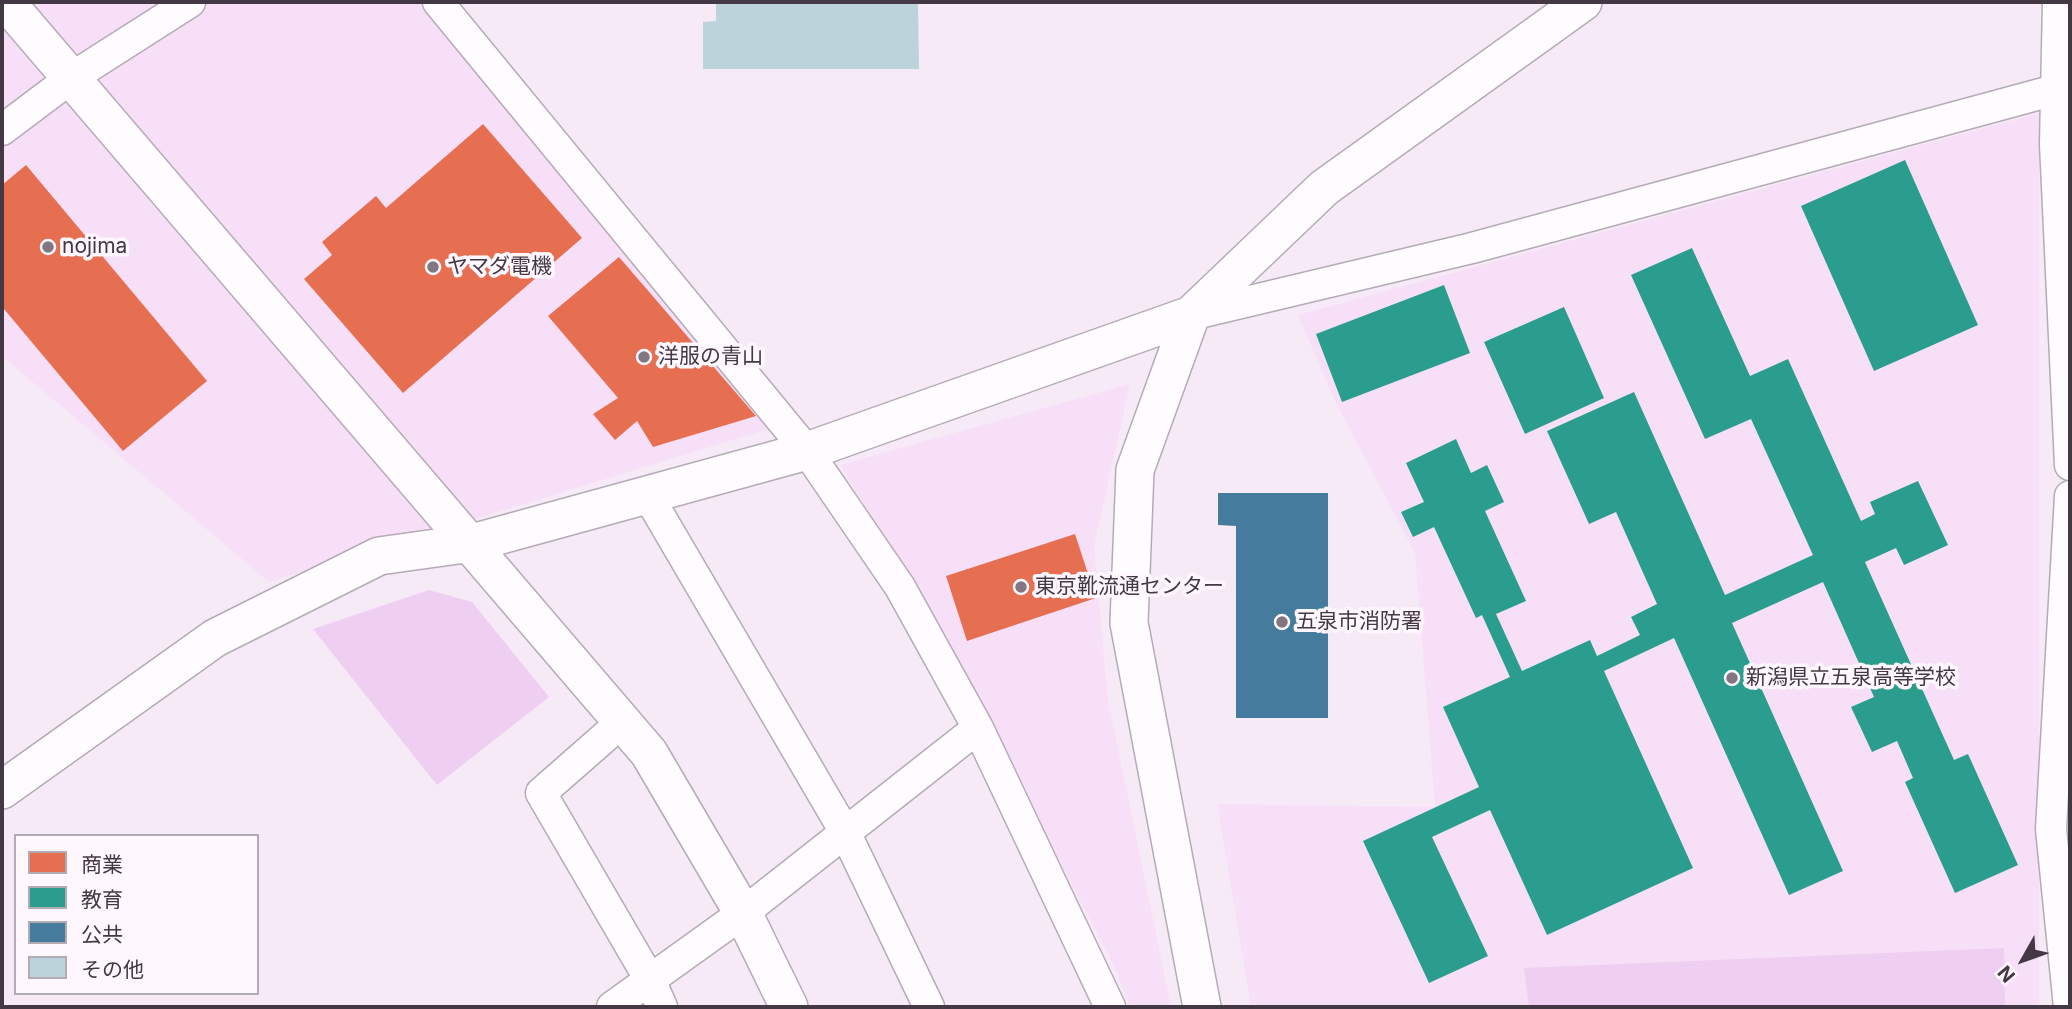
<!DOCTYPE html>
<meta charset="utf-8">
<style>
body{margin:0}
#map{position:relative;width:2072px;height:1009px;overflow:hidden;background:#f6eaf7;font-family:Inter,"Noto Sans JP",sans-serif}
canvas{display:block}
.frame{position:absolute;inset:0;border:4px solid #433844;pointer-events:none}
.legend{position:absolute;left:14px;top:834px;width:245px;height:161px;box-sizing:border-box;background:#fef8fe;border:2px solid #b3abb4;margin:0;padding:9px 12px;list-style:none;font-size:21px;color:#433844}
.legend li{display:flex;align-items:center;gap:14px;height:35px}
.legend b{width:35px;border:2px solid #b3abb4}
.north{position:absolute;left:1988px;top:925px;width:70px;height:70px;-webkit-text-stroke:5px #fef8fe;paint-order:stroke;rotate:230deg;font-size:19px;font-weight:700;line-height:28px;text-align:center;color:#433844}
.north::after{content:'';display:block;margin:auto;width:24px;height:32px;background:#433844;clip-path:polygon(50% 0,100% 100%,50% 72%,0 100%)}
</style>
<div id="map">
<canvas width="2072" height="1009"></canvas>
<div class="frame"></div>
<ul class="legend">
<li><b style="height:19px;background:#e76f51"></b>商業</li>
<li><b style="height:19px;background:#2a9d8f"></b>教育</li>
<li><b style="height:19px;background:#457b9d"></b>公共</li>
<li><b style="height:19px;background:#bcd3db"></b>その他</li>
</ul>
<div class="north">N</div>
</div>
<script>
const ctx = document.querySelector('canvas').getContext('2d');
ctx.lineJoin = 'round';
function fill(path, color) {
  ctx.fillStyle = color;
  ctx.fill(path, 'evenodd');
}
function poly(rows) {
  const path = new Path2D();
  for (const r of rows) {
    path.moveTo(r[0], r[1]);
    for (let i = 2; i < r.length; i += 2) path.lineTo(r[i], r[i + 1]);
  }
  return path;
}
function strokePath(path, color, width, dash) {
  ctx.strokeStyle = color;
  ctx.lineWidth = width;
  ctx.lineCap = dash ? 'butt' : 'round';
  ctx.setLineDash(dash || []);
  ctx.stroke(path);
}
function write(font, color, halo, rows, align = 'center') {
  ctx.font = font + ' Inter,"Noto Sans JP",sans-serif';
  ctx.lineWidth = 7;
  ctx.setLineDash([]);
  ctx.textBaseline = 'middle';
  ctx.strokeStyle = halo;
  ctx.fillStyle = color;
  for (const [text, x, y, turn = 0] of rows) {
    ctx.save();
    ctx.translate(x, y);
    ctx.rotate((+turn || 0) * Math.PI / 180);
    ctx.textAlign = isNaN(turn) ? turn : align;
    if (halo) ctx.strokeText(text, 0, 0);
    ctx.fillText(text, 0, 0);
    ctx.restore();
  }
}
fill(poly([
 [2,2,426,2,772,428,269,582,2,356],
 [2039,113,2039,1007,1251,1007,1217,804,1435,807,1415,553,1335,401,1298,315],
 [1130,384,1094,547,1108,700,1171,1007,1129,1007,1117,972,934,618,840,465]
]), '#f7dff8');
fill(poly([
 [429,590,472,602,549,697,437,785,313,629],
 [2004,948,2005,1007,1529,1007,1524,968]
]), '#eecef1');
fill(poly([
 [483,124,582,238,403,393,304,279,332,255,322,242,376,196,386,208],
 [26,165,207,381,123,451,4,309,2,311,2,185],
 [619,257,756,416,653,447,637,421,615,440,593,414,618,398,548,316],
 [1075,534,1096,598,967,641,946,576]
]), '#e76f51');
fill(poly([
 [1905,160,1978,325,1874,371,1801,206],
 [1692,248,1750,376,1788,359,1861,521,1875,514,1870,502,1918,481,1948,545,1904,565,1896,548,1865,562,1954,760,1968,754,2018,865,1955,893,1905,782,1913,778,1897,741,1872,752,1851,707,1874,697,1823,582,1732,623,1843,871,1789,895,1674,638,1604,671,1693,868,1547,935,1490,810,1432,837,1488,956,1429,983,1363,841,1479,787,1443,707,1510,677,1482,615,1476,618,1434,527,1413,537,1401,512,1424,502,1406,463,1456,439,1471,473,1487,465,1504,502,1485,511,1526,601,1496,614,1522,671,1590,640,1597,656,1640,635,1631,617,1657,604,1616,512,1589,524,1547,431,1634,392,1725,595,1813,555,1751,419,1705,439,1631,275],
 [1444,285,1470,353,1342,402,1316,334],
 [1564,307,1604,398,1525,434,1484,342]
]), '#2a9d8f');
fill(poly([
 [1218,493,1328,493,1328,718,1236,718,1236,526,1218,525]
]), '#457b9d');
fill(poly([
 [716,2,918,2,919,69,703,69,703,22,716,21]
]), '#bcd3db');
const minor = poly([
 [438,2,807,451,900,587,978,728,1110,1007],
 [2058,2,2055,144,2070,465],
 [2,130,71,78,190,2],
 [1191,315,1472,248,2055,90],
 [647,494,845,832,929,1007],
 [622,722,541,793,650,980,662,1007],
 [612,1007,743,913,978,728],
 [2069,1007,2051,829,2070,496]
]);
const tertiary = poly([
 [6,2,649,753,743,913,789,1007],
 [2,790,215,638,379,556,472,543,807,451,1191,315],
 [1202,1007,1129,623,1135,470,1191,315,1324,188,1583,2]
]);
strokePath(minor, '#b5abb6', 33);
strokePath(tertiary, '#b5abb6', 40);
strokePath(minor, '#fefcfe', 30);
strokePath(tertiary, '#fefcfe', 37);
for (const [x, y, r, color] of [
 [48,247,7,"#827683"],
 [433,267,7,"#827683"],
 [644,357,7,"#827683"],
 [1021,587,7,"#827683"],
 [1282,622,7,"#827683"],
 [1732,678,7,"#827683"]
]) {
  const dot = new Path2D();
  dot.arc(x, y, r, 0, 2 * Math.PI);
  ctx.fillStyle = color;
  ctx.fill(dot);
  strokePath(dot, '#fef8fe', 2.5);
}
write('21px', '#433844', '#fef8fe', [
 ["nojima",62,247],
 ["ヤマダ電機",447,267],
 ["洋服の青山",658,357],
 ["東京靴流通センター",1035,587],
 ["五泉市消防署",1296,622],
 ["新潟県立五泉高等学校",1746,678]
], 'left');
</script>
